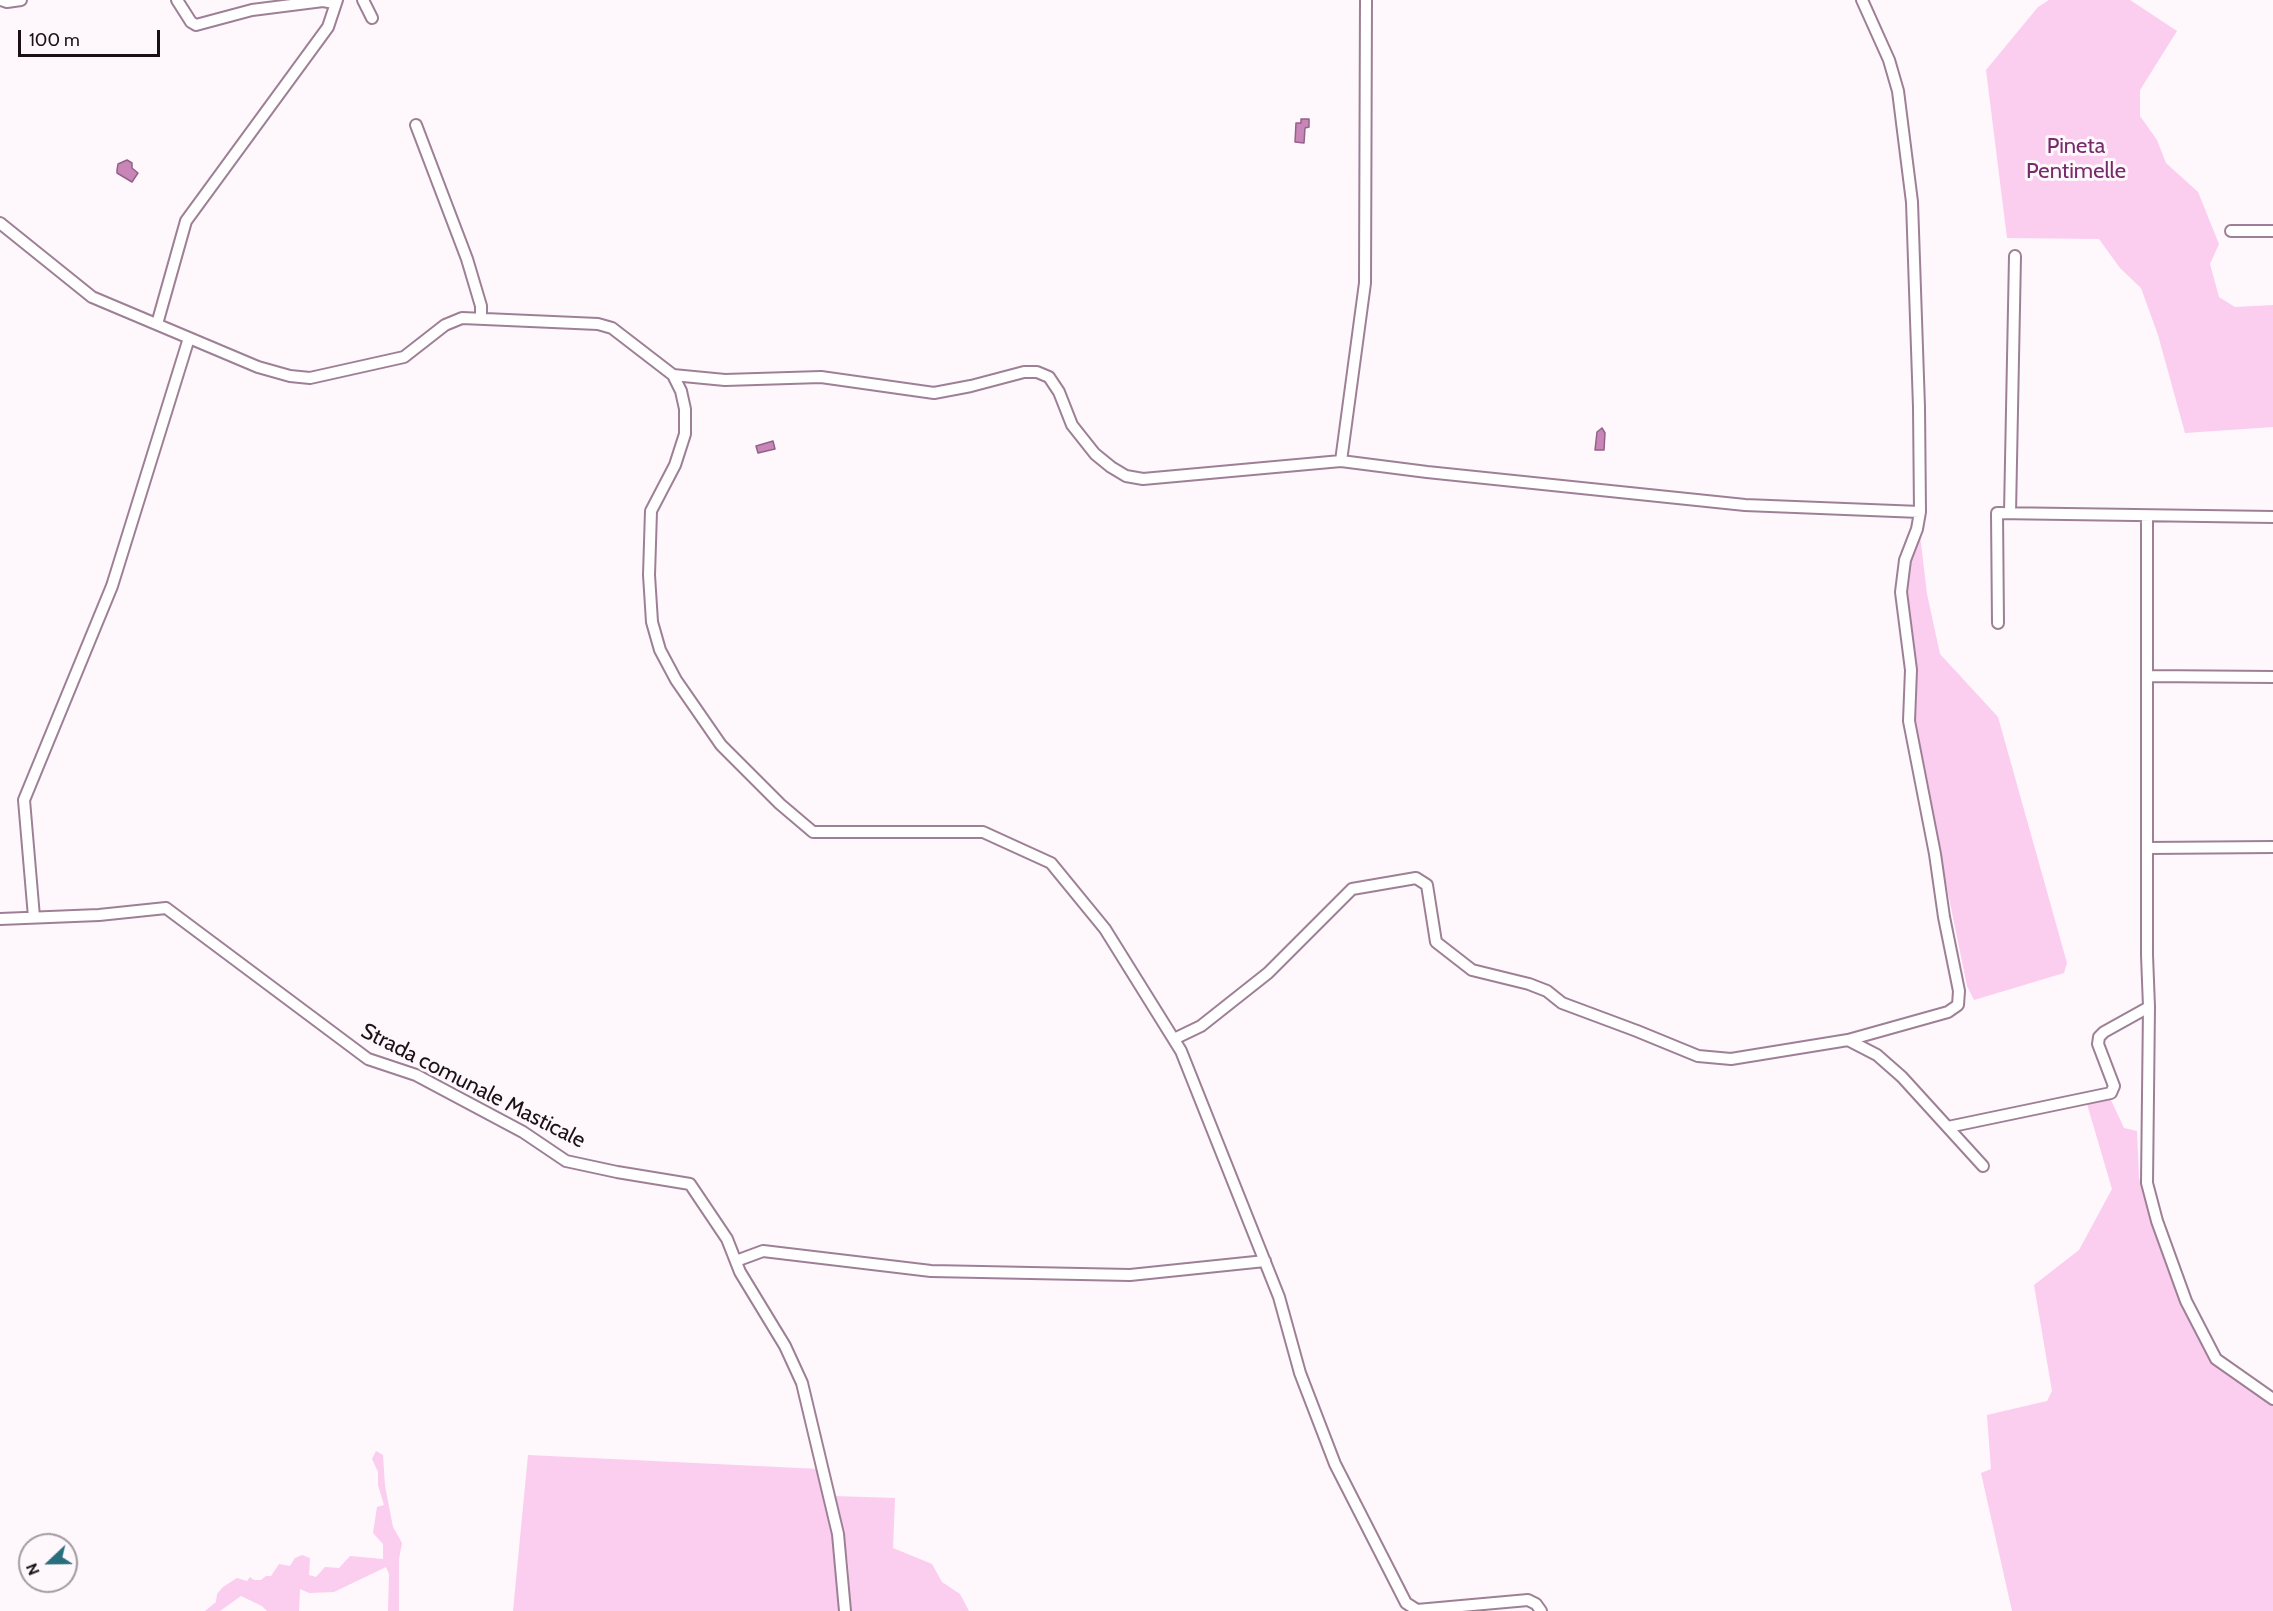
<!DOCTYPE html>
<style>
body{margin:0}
#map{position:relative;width:2273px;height:1611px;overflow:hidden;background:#fef7fc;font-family:Cabin,sans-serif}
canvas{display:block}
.north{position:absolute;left:18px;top:1533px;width:60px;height:60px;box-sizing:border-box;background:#fef7fc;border:2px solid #a39ba1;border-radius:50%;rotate:248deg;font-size:16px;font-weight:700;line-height:24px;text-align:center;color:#1b1018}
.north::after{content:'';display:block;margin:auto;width:21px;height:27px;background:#286e7c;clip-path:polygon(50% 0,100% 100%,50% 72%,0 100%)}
.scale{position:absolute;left:18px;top:30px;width:142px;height:27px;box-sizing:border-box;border:3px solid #1b1018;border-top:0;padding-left:8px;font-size:18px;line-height:21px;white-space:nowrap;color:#1b1018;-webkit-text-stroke:4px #fef7fc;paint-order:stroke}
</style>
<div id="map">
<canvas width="2273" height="1611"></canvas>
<div class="north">N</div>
<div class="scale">100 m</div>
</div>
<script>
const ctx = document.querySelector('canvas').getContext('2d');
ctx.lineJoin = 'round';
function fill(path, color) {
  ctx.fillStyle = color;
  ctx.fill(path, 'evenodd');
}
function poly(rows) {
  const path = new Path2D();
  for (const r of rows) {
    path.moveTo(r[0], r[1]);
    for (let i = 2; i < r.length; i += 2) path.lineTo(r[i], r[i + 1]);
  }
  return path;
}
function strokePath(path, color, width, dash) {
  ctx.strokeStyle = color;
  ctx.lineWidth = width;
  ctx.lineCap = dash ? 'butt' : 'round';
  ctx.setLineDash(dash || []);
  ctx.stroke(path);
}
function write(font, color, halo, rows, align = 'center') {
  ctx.font = font + ' Cabin,sans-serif';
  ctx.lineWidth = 6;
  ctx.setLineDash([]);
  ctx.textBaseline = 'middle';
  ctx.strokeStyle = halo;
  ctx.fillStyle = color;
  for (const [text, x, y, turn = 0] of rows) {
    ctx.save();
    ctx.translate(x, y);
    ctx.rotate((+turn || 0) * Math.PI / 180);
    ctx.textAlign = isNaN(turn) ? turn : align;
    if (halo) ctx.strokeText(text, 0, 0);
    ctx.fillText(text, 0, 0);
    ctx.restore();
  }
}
fill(poly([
 [2049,0,2130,0,2177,31,2140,90,2140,116,2157,140,2166,163,2198,192,2219,244,2210,264,2219,297,2235,307,2273,305,2273,427,2185,433,2158,335,2141,288,2120,268,2099,239,2007,238,1986,70,2038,7],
 [1920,535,1927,594,1940,654,1998,717,2067,963,2064,973,1974,1000,1967,986,1913,722,1902,578],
 [2110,1098,2124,1128,2137,1131,2139,1178,2161,1247,2215,1363,2273,1406,2273,1611,2012,1611,1981,1473,1991,1469,1987,1415,2047,1401,2052,1391,2034,1285,2079,1250,2112,1189,2087,1104],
 [376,1451,383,1455,385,1486,393,1527,402,1543,399,1559,399,1611,388,1611,389,1574,386,1567,334,1592,309,1593,300,1589,299,1611,267,1611,262,1606,241,1596,220,1611,205,1611,216,1602,217,1594,223,1587,237,1578,247,1581,250,1577,254,1580,261,1580,266,1576,271,1576,279,1564,290,1566,295,1558,302,1555,310,1558,309,1575,316,1577,325,1567,339,1568,350,1556,383,1559,383,1544,373,1533,377,1507,384,1505,378,1485,378,1472,372,1459],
 [528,1455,820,1469,838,1533,844,1611,513,1611],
 [834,1496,895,1498,893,1548,932,1564,942,1582,960,1594,969,1611,851,1611,848,1562]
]), '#fbcdef');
const water = poly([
 [1301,119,1309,119,1309,127,1305,128,1304,143,1295,142,1296,123,1301,123,1301,119],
 [127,160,132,163,132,168,138,173,132,182,117,173,117,170,118,164,127,160],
 [1602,428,1605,433,1604,450,1595,450,1597,432,1602,428],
 [773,441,775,449,758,453,756,446,773,441]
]);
fill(water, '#c786b7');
strokePath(water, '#936387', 1.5);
const minor = poly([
 [1,0,7,2,21,0],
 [177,0,191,22,196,25,252,10,323,1,334,3],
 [363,0,372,18],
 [416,125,467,259,481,306,481,319],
 [0,223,92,297,258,367,290,376,310,378,404,357,445,325,462,318,598,324,612,328,673,375,681,391,685,409,685,434,675,465,651,511,649,575,652,622,660,650,676,680,721,745,780,804,813,832,983,832,1051,863,1105,929,1181,1051,1279,1297,1300,1373,1335,1464,1406,1603,1417,1610,1528,1600,1536,1604,1541,1611],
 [2231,231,2273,231],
 [157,324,186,221,328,27,337,0],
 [673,375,725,380,821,377,934,393,971,386,1024,372,1037,372,1049,377,1059,392,1072,425,1095,454,1111,467,1126,476,1143,479,1341,461,1427,472,1745,505,1920,512],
 [1341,461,1365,283,1366,0],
 [2010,513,2015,256],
 [2147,516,2147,955,2149,1007,2147,1183,2157,1221,2186,1301,2216,1359,2273,1399],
 [1998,623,1997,513,2273,517],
 [2147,676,2273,677],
 [2148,848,2273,847],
 [34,917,24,800,112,586,189,338],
 [0,919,99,915,166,908,368,1059,416,1075,523,1132,566,1161,617,1172,690,1184,727,1239,740,1272,785,1346,802,1383,838,1534,845,1611],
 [1174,1039,1201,1026,1268,973,1352,889,1416,878,1427,885,1436,942,1472,970,1529,984,1547,991,1562,1003,1637,1031,1698,1056,1731,1059,1848,1040,1877,1055,1902,1077,1983,1166],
 [1848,1040,1948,1012,1958,1005,1959,991,1944,917,1935,854,1909,721,1911,670,1901,592,1905,560,1917,529,1920,512,1919,407,1912,202,1898,91,1889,60,1862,0],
 [1948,1127,2111,1093,2114,1086,2098,1044,2099,1037,2104,1032,2149,1007],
 [736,1261,763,1251,931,1271,1130,1275,1265,1261]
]);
strokePath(minor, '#9e8096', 14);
strokePath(minor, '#fff', 10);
write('22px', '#782b6a', '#fef7fc', [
 ["Pineta",2076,147],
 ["Pentimelle",2076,172]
]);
write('22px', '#1b1018', '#fef7fc', [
 ["Strada comunale Masticale",473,1086,27]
]);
</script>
